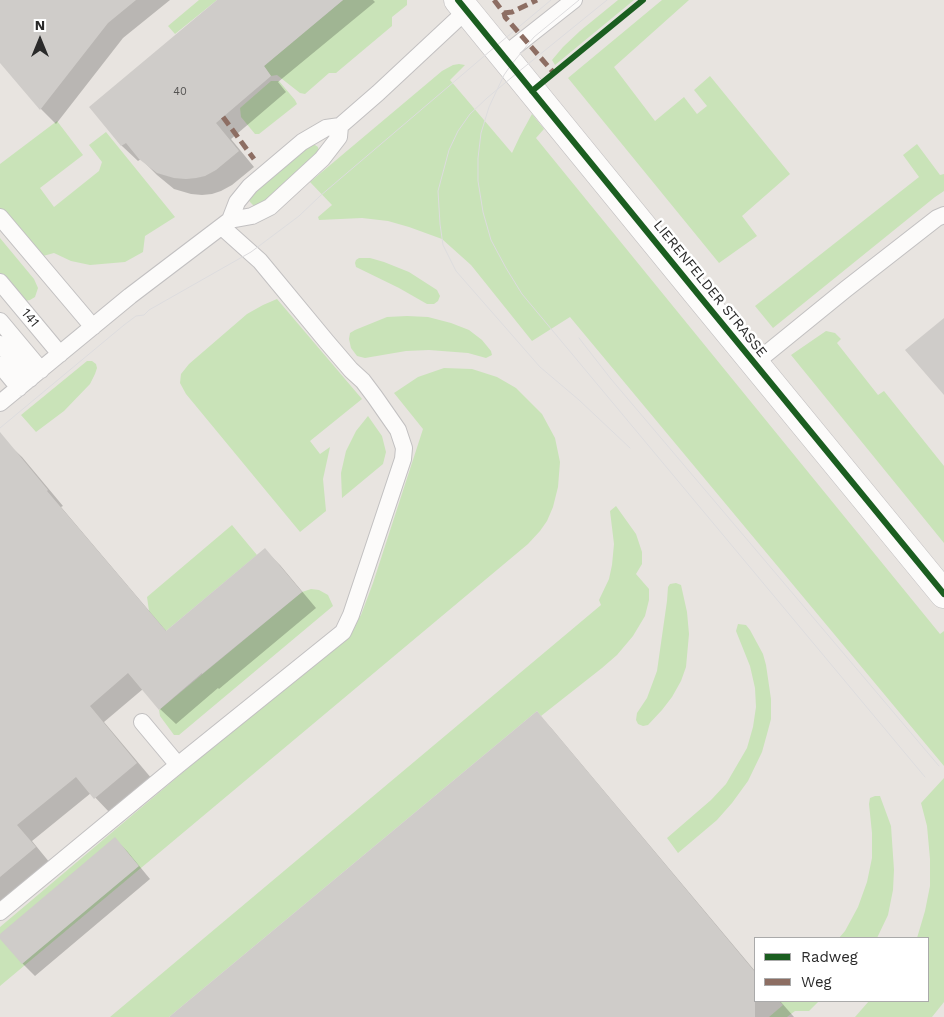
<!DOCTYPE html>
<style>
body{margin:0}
#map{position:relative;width:944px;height:1017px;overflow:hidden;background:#e8e4e0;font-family:"Work Sans",sans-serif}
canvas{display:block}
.legend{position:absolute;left:754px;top:937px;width:175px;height:65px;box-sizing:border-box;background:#fff;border:1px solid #aaa;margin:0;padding:6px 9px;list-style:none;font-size:15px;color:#2a2a2a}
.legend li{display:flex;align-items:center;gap:10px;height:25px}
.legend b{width:25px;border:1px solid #aaa}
.north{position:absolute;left:15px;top:15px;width:50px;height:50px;-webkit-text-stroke:4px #fff;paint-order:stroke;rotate:0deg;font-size:14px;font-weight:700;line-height:20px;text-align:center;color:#2a2a2a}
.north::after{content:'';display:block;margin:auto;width:18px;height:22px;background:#2a2a2a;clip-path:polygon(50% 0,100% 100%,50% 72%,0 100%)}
</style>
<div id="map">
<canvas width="944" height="1017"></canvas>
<ul class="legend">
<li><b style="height:6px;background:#1b5e20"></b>Radweg</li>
<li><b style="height:6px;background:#8d6e63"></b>Weg</li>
</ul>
<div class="north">N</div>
</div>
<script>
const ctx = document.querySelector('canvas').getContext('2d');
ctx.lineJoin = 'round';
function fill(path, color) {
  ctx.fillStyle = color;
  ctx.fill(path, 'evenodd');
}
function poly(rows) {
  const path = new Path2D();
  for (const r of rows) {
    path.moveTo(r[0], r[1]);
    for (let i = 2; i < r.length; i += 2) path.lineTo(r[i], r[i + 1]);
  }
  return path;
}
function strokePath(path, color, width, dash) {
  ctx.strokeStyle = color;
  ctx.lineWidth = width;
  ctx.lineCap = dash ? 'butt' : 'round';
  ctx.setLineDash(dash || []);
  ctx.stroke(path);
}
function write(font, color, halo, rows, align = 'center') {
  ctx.font = font + ' "Work Sans",sans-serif';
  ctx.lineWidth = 5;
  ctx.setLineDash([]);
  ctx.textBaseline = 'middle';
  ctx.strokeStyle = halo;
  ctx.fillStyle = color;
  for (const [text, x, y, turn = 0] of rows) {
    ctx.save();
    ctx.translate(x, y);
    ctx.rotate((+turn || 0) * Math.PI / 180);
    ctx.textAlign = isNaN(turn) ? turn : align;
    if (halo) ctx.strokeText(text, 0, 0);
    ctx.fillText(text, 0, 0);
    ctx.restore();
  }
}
fill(poly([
 [199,0,217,0,175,34,168,26],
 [343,0,407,0,407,5,392,17,392,26,336,73,329,73,305,94,300,93,277,75,271,76,264,66],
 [618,0,634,0,555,65,552,60,563,47,580,31],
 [662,0,689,0,614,67,655,121,684,97,697,114,707,106,694,90,710,76,790,174,742,216,757,236,719,263,568,78],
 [459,64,465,65,450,80,512,153,520,136,532,114,544,129,536,138,940,634,944,631,944,766,570,317,532,341,471,265,442,239,409,227,388,221,362,218,319,220,318,217,332,205,310,182,442,71,453,65],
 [271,81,279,81,295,100,297,104,259,134,255,134,241,117,240,108],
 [57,121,83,155,40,188,54,207,99,171,102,162,89,145,106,132,175,217,145,236,143,252,125,262,90,265,71,261,54,253,43,256,13,225,0,209,0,164],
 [312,143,318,147,319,151,265,206,257,207,253,205,250,202,248,198],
 [917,144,940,175,944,174,944,191,935,197,773,328,755,306,919,177,903,155],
 [0,238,34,279,38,288,35,297,30,300,25,301,21,299,0,274],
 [359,258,370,258,384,262,409,272,437,290,440,296,438,301,434,304,427,304,399,288,356,267,355,263,356,260],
 [277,299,362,399,310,441,320,454,330,447,323,479,326,511,300,532,186,394,180,383,181,374,189,364,247,314,263,305],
 [407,316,428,317,451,323,469,330,482,340,491,351,492,355,486,358,468,353,429,350,406,351,365,358,357,356,351,348,349,339,350,333,355,330,387,317],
 [826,331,835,333,841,339,837,343,878,395,884,391,944,466,944,543,791,355],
 [87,361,92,361,96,364,97,368,95,374,90,384,64,411,36,432,21,415],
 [444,368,472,369,497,377,516,388,542,414,555,438,560,462,558,487,553,507,547,521,540,531,528,544,0,986,0,927,349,632,361,615,373,583,423,429,394,393,418,377],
 [368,416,382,436,386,452,383,464,342,498,341,473,346,451,356,431],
 [616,506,636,534,642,552,642,564,636,574,649,589,649,600,645,616,633,636,617,655,602,668,541,716,537,711,169,1017,110,1017,601,605,599,600,609,579,612,565,614,544,610,511],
 [232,525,257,555,166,631,149,611,147,597],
 [676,583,681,585,687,612,689,634,686,667,681,681,672,697,662,710,648,725,643,726,638,724,636,720,637,713,647,698,657,671,667,601,668,587,670,584],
 [311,589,319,590,328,595,333,606,179,735,174,735,160,716,159,710,302,592],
 [738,624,746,625,750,630,763,654,766,665,771,699,771,719,767,734,762,752,748,781,732,803,717,820,678,853,667,838,711,800,726,784,747,748,753,727,756,707,755,688,750,666,736,631],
 [944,778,944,1002,932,1017,855,1017,869,1001,928,1001,928,938,917,938,925,911,930,886,930,859,927,826,921,803],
 [875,796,880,796,891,826,894,870,893,890,888,915,877,938,839,938,845,931,858,907,867,882,872,858,872,833,869,804,870,798],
 [779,1001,819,1001,809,1011,795,1011,787,1017,769,1017,783,1005]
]), '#c9e3b8');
fill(poly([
 [0,0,170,0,123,38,56,124,41,109,0,61],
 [219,0,373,0,375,2,278,82,286,92,231,139,254,167,232,185,221,191,212,194,202,195,191,194,174,189,157,175,141,159,138,161,122,146,91,107],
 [6,442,22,457,63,506,61,507,167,632,265,550,280,565,316,608,219,689,218,688,176,724,160,709,143,689,104,722,152,779,110,813,91,793,32,841,50,863,0,905,0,447],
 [537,713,552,729,755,971,755,1001,780,1001,794,1017,172,1017],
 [115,839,127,851,150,879,35,976,23,964,0,937,0,935]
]), '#0003');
fill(poly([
 [0,0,136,0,108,23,40,110,0,63],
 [217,0,343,0,264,66,271,76,216,123,239,151,216,170,205,176,196,178,186,179,174,178,157,173,139,159,126,143,121,146,89,107],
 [944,318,944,395,905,350],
 [0,432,48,490,47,491,166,631,265,548,302,592,202,674,202,673,159,710,128,673,90,706,137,763,94,799,76,777,17,825,36,847,0,877],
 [537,711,755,972,755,1017,169,1017],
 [115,837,139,866,22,964,0,939,0,934]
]), '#cfccc9');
const lane = poly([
 [503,56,574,0],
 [0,217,93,327],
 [230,220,237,202,250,186,302,142,326,128,340,126,378,93,467,10],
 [0,282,60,354],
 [0,321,41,370],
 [0,344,30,379],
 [755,363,846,289,937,218,944,215],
 [0,365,19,388],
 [0,403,130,296,230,220,252,216,270,207,322,159,339,137,340,126],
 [142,722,178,765],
 [0,912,178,765,343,632,351,615,403,459,404,448,398,430,375,397,363,381,351,370,327,342,260,261,222,227]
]);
const street = poly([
 [458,0,697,293,944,594]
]);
strokePath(lane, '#c2c0c1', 18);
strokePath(street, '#c2c0c1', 29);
strokePath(lane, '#fcfbfa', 16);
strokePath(street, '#fcfbfa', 28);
strokePath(poly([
 [579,0,534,37,511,65,504,75,489,107,481,133,478,158,478,181,483,212,491,240,506,268,522,294,925,777],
 [607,0,517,73,487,98,470,114,458,131,449,150,438,191,440,224,443,245,456,271,540,367,579,400,630,448],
 [579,338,611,379,939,766],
 [0,428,124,325,136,316,144,315,149,310,251,252,299,216,320,196,496,46,551,0]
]), '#dddcde', 1);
strokePath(poly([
 [494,0,504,13,505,17,554,73],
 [504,13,512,12,537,0],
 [223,117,254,159]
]), '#8d6e63', 5, [10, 5]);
strokePath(poly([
 [458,0,697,293,944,594],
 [532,91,643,0]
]), '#1b5e20', 6);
write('11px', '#545352', null, [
 ["40",180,92]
]);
write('14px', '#2a2a2a', '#fff', [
 ["LIERENFELDER STRASSE",710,289,51],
 ["141",30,318,50]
]);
</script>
